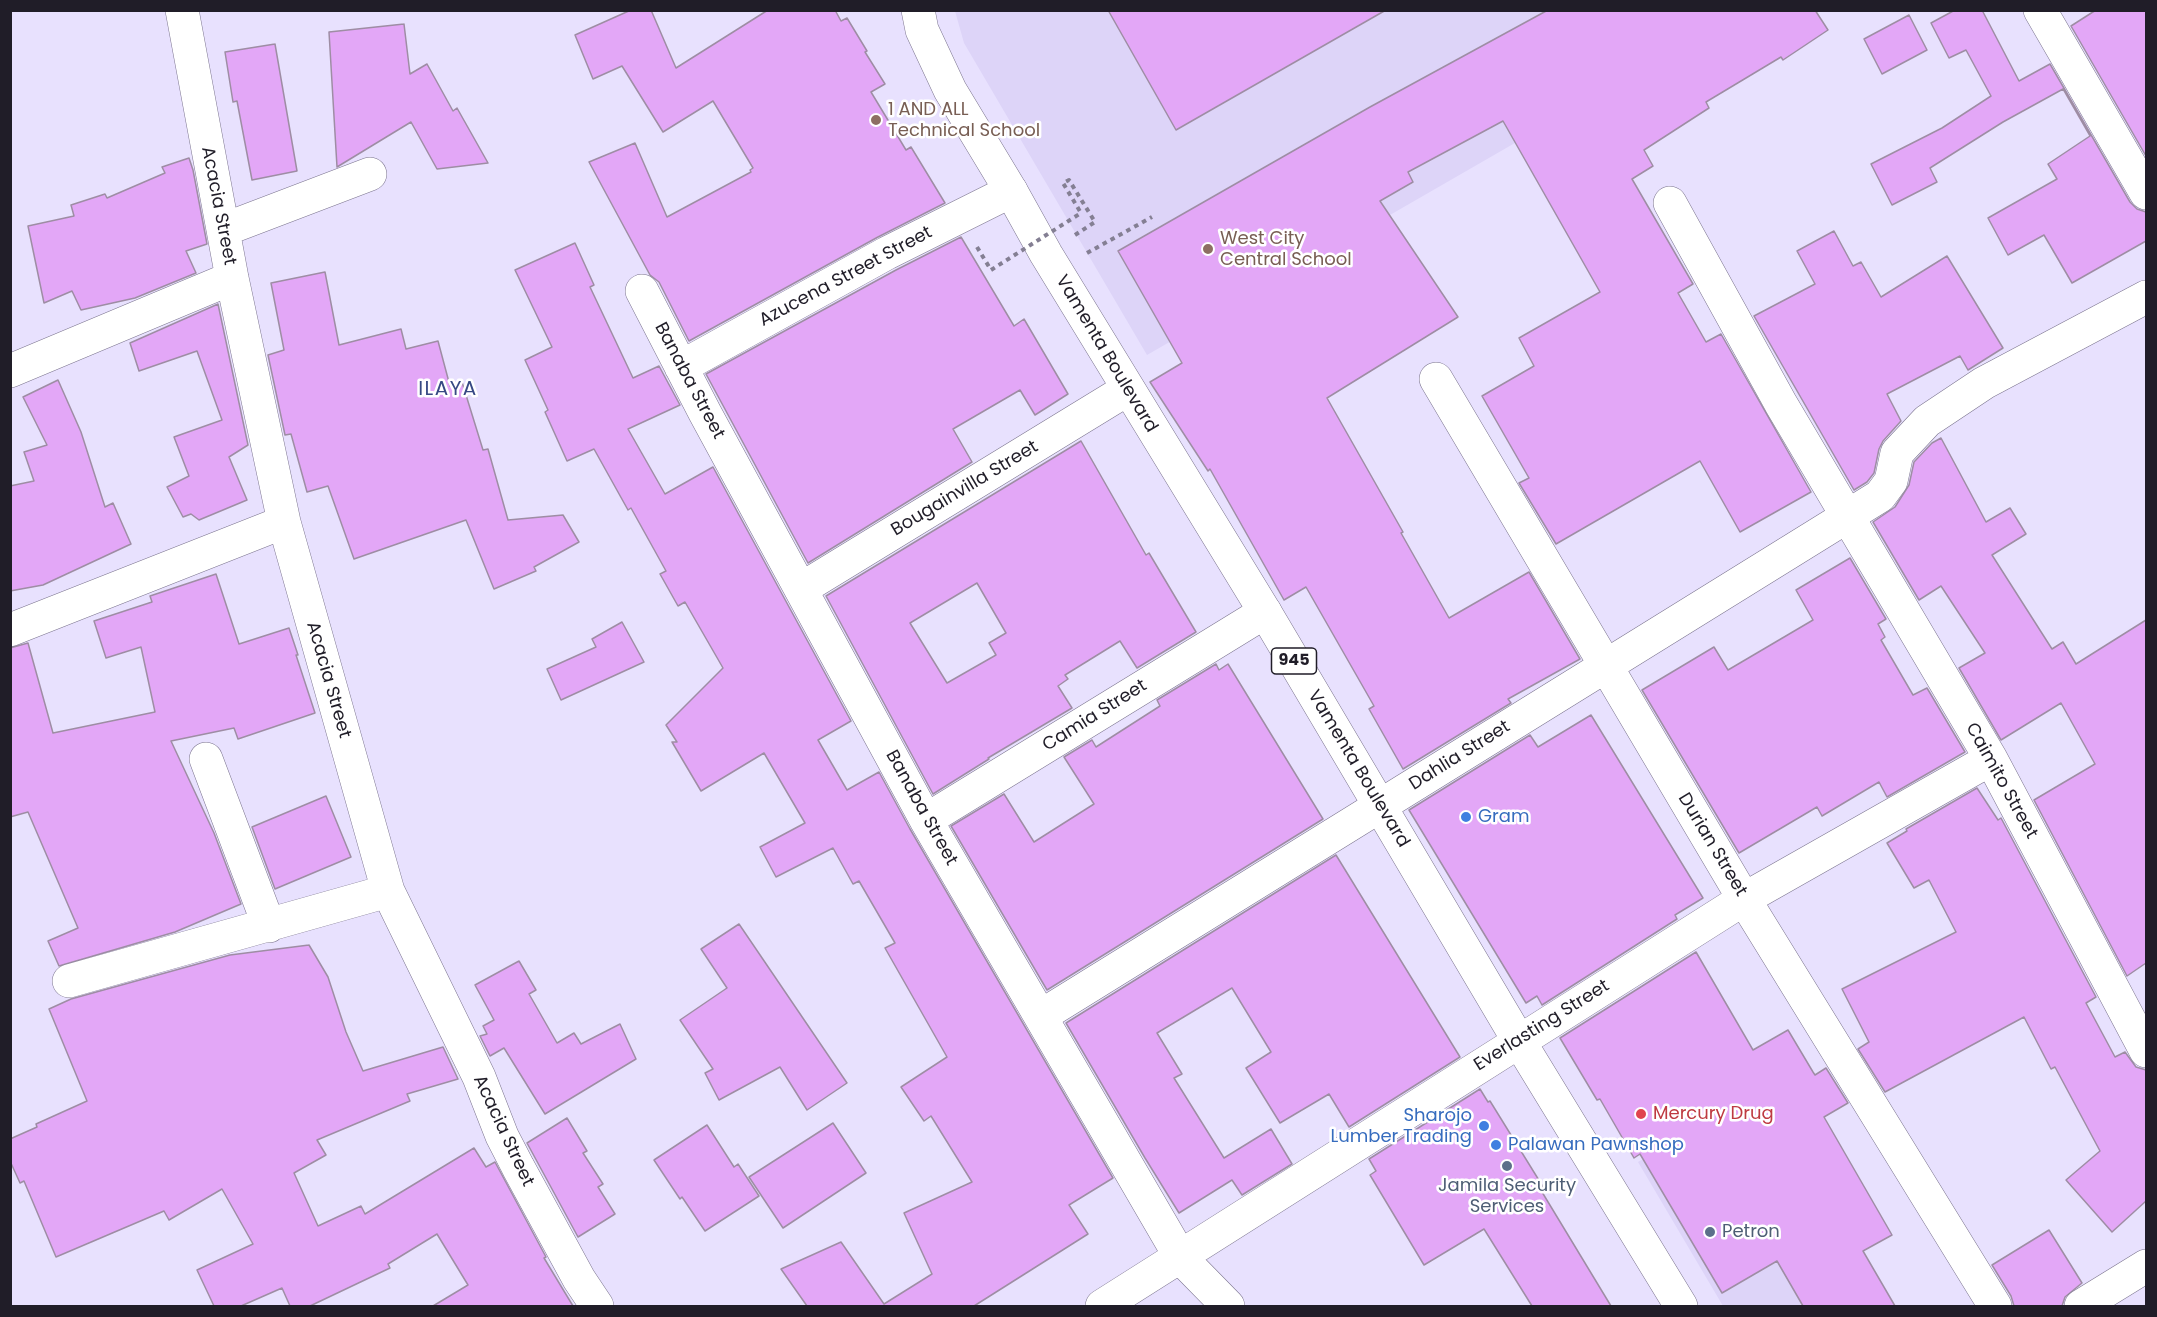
<!DOCTYPE html>
<style>
body{margin:0}
#map{position:relative;width:2157px;height:1317px;overflow:hidden;background:#e8e1fe;font-family:Poppins,sans-serif}
canvas{display:block}
.frame{position:absolute;inset:0;border:12px solid #201d28;pointer-events:none}
</style>
<div id="map">
<canvas width="2157" height="1317"></canvas>
<div class="frame"></div>
</div>
<script>
const ctx = document.querySelector('canvas').getContext('2d');
ctx.lineJoin = 'round';
function fill(path, color) {
  ctx.fillStyle = color;
  ctx.fill(path, 'evenodd');
}
function poly(rows) {
  const path = new Path2D();
  for (const r of rows) {
    path.moveTo(r[0], r[1]);
    for (let i = 2; i < r.length; i += 2) path.lineTo(r[i], r[i + 1]);
  }
  return path;
}
function strokePath(path, color, width, dash) {
  ctx.strokeStyle = color;
  ctx.lineWidth = width;
  ctx.lineCap = dash ? 'butt' : 'round';
  ctx.setLineDash(dash || []);
  ctx.stroke(path);
}
function write(font, color, halo, rows, align = 'center') {
  ctx.font = font + ' Poppins,sans-serif';
  ctx.lineWidth = 5;
  ctx.setLineDash([]);
  ctx.textBaseline = 'middle';
  ctx.strokeStyle = halo;
  ctx.fillStyle = color;
  for (const [text, x, y, turn = 0] of rows) {
    ctx.save();
    ctx.translate(x, y);
    ctx.rotate((+turn || 0) * Math.PI / 180);
    ctx.textAlign = isNaN(turn) ? turn : align;
    if (halo) ctx.strokeText(text, 0, 0);
    ctx.fillText(text, 0, 0);
    ctx.restore();
  }
}
fill(poly([
 [955,11,1744,11,1147,355,964,43],
 [1722,1113,1826,1290,1798,1306,1723,1306,1638,1162]
]), '#ddd4f8');
const building = poly([
 [631,10,651,10,676,68,768,10,835,10,841,21,847,18,867,51,865,52,885,84,871,92,906,150,911,147,945,203,878,237,689,341,659,282,650,275,589,162,635,143,667,217,751,172,750,170,753,168,713,101,663,132,622,66,593,79,575,35,631,10],
 [1108,10,1386,10,1176,130,1108,10],
 [1548,10,1815,10,1828,30,1783,60,1781,57,1706,102,1709,108,1644,150,1653,166,1632,179,1693,284,1678,293,1706,342,1721,334,1811,492,1740,532,1700,461,1556,544,1519,483,1529,478,1482,396,1534,366,1519,338,1600,292,1503,121,1408,172,1413,182,1380,201,1458,317,1327,398,1403,532,1401,533,1449,618,1529,572,1580,659,1508,699,1511,703,1403,769,1369,709,1374,706,1306,587,1284,600,1210,469,1208,471,1150,382,1182,363,1118,251,1370,107,1548,10],
 [1955,10,1982,10,2019,81,2050,64,2130,202,2137,209,2146,212,2146,241,2072,283,2044,235,2008,255,1988,218,2057,179,2048,164,2090,136,2063,89,2003,122,1930,168,1937,182,1892,205,1871,164,1942,128,1991,96,1966,50,1949,58,1931,23,1955,10],
 [2096,10,2146,10,2146,156,2071,26,2096,10],
 [1909,15,1927,50,1882,74,1864,39,1909,15],
 [404,24,410,74,427,64,453,111,457,108,488,163,437,169,411,122,337,167,329,32,404,24],
 [275,44,297,171,252,180,237,101,233,102,225,52,275,44],
 [189,158,193,170,207,244,186,251,196,273,135,298,81,310,72,291,44,303,28,226,74,216,71,205,105,194,107,198,165,173,162,167,189,158],
 [1834,231,1853,266,1861,262,1881,297,1947,256,2003,348,1968,370,1960,356,1887,394,1901,421,1883,441,1879,449,1874,473,1867,482,1854,490,1754,316,1815,284,1797,251,1834,231],
 [961,237,1014,326,1024,319,1068,394,1035,415,1020,390,953,429,972,462,808,563,706,374,896,270,961,237],
 [575,243,594,285,590,287,633,378,659,366,680,405,628,429,665,494,713,467,851,721,818,740,847,790,879,772,910,829,1113,1178,1069,1205,1088,1234,974,1306,807,1306,781,1269,841,1242,884,1304,932,1274,904,1213,972,1182,931,1116,924,1121,901,1087,947,1057,885,948,895,943,859,881,853,884,833,848,776,877,760,847,805,823,764,753,701,791,672,742,677,742,666,725,723,668,685,602,678,606,660,574,666,571,631,508,628,510,594,449,567,461,545,412,548,410,525,360,552,347,515,270,575,243],
 [325,272,339,345,401,329,406,349,438,341,450,386,462,382,483,450,488,449,508,520,563,515,579,542,534,567,536,571,494,589,466,520,354,559,328,486,307,492,291,434,285,435,268,355,284,350,271,283,325,272],
 [218,304,248,445,229,457,247,500,199,520,191,514,183,517,167,487,189,476,174,437,222,420,197,351,139,371,130,343,218,304],
 [58,380,81,432,105,507,113,503,131,544,43,585,10,591,10,486,34,481,24,452,47,445,23,397,58,380],
 [1941,438,1986,522,2010,508,2026,534,1992,555,2052,649,2063,642,2076,664,2146,620,2146,963,2127,976,2034,800,2095,764,2061,703,2001,740,1959,668,1985,653,1941,586,1919,600,1873,522,1895,507,1909,485,1914,462,1932,443,1941,438],
 [1081,441,1146,555,1149,553,1196,632,1137,668,1120,641,1065,675,1068,679,1058,686,1072,708,988,758,989,759,933,794,826,596,1081,441],
 [977,583,1006,633,989,643,996,655,947,683,910,623,977,583],
 [1850,558,1886,619,1878,624,1885,637,1881,640,1913,695,1927,688,1965,752,1887,797,1879,782,1822,816,1817,807,1739,853,1642,690,1714,647,1728,670,1813,620,1796,590,1850,558],
 [216,574,239,644,289,628,298,655,296,655,315,713,238,739,234,728,171,741,214,833,241,904,175,932,59,966,48,941,78,928,28,812,10,817,10,648,28,643,53,733,155,712,141,647,106,658,94,621,152,602,150,596,216,574],
 [622,622,644,662,561,700,547,669,596,647,592,639,622,622],
 [1216,664,1219,670,1228,664,1323,819,1047,990,951,826,1004,794,1034,842,1094,804,1064,757,1092,740,1096,747,1160,706,1157,700,1216,664],
 [1591,715,1703,898,1675,915,1677,919,1542,1005,1537,996,1526,1003,1409,810,1530,735,1538,747,1591,715],
 [1977,788,1998,820,2001,818,2096,997,2086,1003,2115,1057,2125,1052,2136,1067,2146,1070,2146,1201,2112,1232,2066,1180,2100,1151,2055,1067,2051,1069,2024,1017,1885,1092,1858,1049,1869,1042,1842,989,1956,932,1929,880,1914,888,1887,843,1907,831,1906,829,1977,788],
 [326,796,351,857,275,889,252,827,326,796],
 [1336,855,1460,1057,1349,1127,1329,1094,1280,1123,1246,1068,1271,1052,1232,988,1157,1033,1182,1074,1174,1078,1224,1158,1271,1129,1292,1164,1242,1195,1232,1180,1179,1213,1145,1158,1066,1023,1336,855],
 [739,924,847,1083,807,1110,780,1067,719,1100,705,1073,713,1069,680,1020,727,988,701,949,739,924],
 [309,945,328,977,346,1032,363,1071,443,1047,458,1079,407,1094,410,1101,317,1140,326,1155,294,1173,318,1226,361,1206,365,1214,474,1148,486,1167,495,1162,546,1257,544,1258,573,1306,433,1306,468,1285,437,1234,388,1264,390,1268,310,1306,290,1306,282,1288,241,1306,214,1306,197,1270,253,1244,222,1189,169,1220,164,1211,56,1257,24,1181,20,1183,10,1161,10,1139,37,1127,36,1124,87,1101,49,1009,71,999,230,955,309,945],
 [1696,952,1753,1050,1788,1030,1813,1072,1815,1075,1826,1068,1848,1103,1824,1117,1892,1235,1863,1251,1895,1306,1803,1306,1777,1261,1722,1293,1640,1154,1634,1158,1600,1099,1597,1100,1560,1038,1696,952],
 [519,961,536,990,529,994,557,1043,574,1033,581,1044,620,1024,636,1059,545,1114,504,1048,490,1056,480,1036,487,1034,483,1026,494,1020,475,985,519,961],
 [1480,1089,1488,1102,1490,1101,1545,1190,1542,1192,1611,1306,1532,1306,1484,1229,1424,1265,1370,1175,1376,1171,1369,1159,1480,1089],
 [567,1118,587,1151,583,1153,603,1184,598,1187,615,1214,578,1237,527,1143,567,1118],
 [833,1123,866,1173,783,1228,749,1177,833,1123],
 [707,1125,734,1167,738,1164,759,1196,705,1231,682,1197,680,1199,654,1160,707,1125],
 [2049,1230,2082,1283,2065,1297,2062,1306,2014,1306,2011,1296,1992,1265,2049,1230]
]);
fill(building, '#e3a7f7');
strokePath(building, '#9e8da4', 1.5);
const minor = poly([
 [182,10,232,278,284,522,388,891,479,1077,502,1136,518,1167,579,1279,597,1306],
 [2040,10,2146,193],
 [1670,203,1781,404,1991,759,2146,1051],
 [223,230,370,174],
 [642,291,705,413,926,820,1181,1258,1228,1306],
 [681,367,887,253,1011,191],
 [10,371,232,278],
 [1436,379,1744,899,1995,1306],
 [801,589,1128,389],
 [10,630,284,522],
 [206,759,269,926],
 [926,820,1265,612],
 [69,981,388,891],
 [1041,1016,1880,496,1891,481,1897,453,1927,421,1984,383,2146,297],
 [1102,1306,1744,899,1991,759],
 [2081,1306,2146,1266]
]);
const major = poly([
 [918,10,922,30,950,90,1011,191,1046,254,1265,612,1519,1041,1681,1306]
]);
strokePath(minor, '#7b748e', 34);
strokePath(major, '#7b748e', 34);
strokePath(poly([
 [1075,235,1095,222,1069,180,1063,183,1081,213],
 [977,247,991,270],
 [1087,253,1152,217]
]), '#847f93', 4, [4.5, 4.5]);
strokePath(minor, '#fff', 33);
strokePath(major, '#fff', 33);
strokePath(poly([
 [991,270,1081,213]
]), '#847f93', 4, [4.5, 4.5]);
for (const [x, y, r, color] of [
 [876,120,6,"#8d6e63"],
 [1208,249,6,"#8d6e63"],
 [1466,817,6,"#3f7fe0"],
 [1641,1114,6,"#e0444e"],
 [1484,1126,6,"#3f7fe0"],
 [1496,1145,6,"#3f7fe0"],
 [1507,1166,6,"#5c6f8a"],
 [1710,1232,6,"#5c6f8a"]
]) {
  const dot = new Path2D();
  dot.arc(x, y, r, 0, 2 * Math.PI);
  ctx.fillStyle = color;
  ctx.fill(dot);
  strokePath(dot, '#fff', 2);
}
for (const [x, y, w] of [
 [1294,661,45]
]) {
  const box = new Path2D();
  box.roundRect(x - w / 2, y - 13, w, 26, 4.5);
  ctx.fillStyle = '#fff';
  ctx.fill(box);
  strokePath(box, '#201d28', 1.5);
}
write('bold 16px', '#201d28', null, [
 ["945",1294,661]
]);
write('18px', '#785e54', '#fff', [
 ["1 AND ALL",888,110],
 ["Technical School",888,131],
 ["West City",1220,239],
 ["Central School",1220,260]
], 'left');
write('18px', '#201d28', '#fff', [
 ["Acacia Street",218,206,79],
 ["Azucena Street Street",846,277,-28],
 ["Vamenta Boulevard",1106,354,59],
 ["Banaba Street",689,381,62],
 ["Bougainvilla Street",965,489,-31],
 ["Acacia Street",328,680,74],
 ["Camia Street",1095,716,-32],
 ["Dahlia Street",1460,756,-32],
 ["Vamenta Boulevard",1358,769,59],
 ["Caimito Street",2001,781,61],
 ["Banaba Street",921,808,61],
 ["Durian Street",1712,845,59],
 ["Everlasting Street",1542,1026,-32],
 ["Acacia Street",503,1131,65]
]);
write('18px', '#366cbe', '#fff', [
 ["Gram",1478,817],
 ["Sharojo",1472,1116,"right"],
 ["Lumber Trading",1472,1137,"right"],
 ["Palawan Pawnshop",1508,1145]
], 'left');
write('18px', '#be3a42', '#fff', [
 ["Mercury Drug",1653,1114]
], 'left');
write('18px', '#4e5e75', '#fff', [
 ["Jamila Security",1507,1186],
 ["Services",1507,1207],
 ["Petron",1722,1232,"left"]
]);
ctx.letterSpacing = '1.5px';
write('20px', '#374984', '#fff', [
 ["ILAYA",448,390]
]);
ctx.letterSpacing = '0px';
</script>
